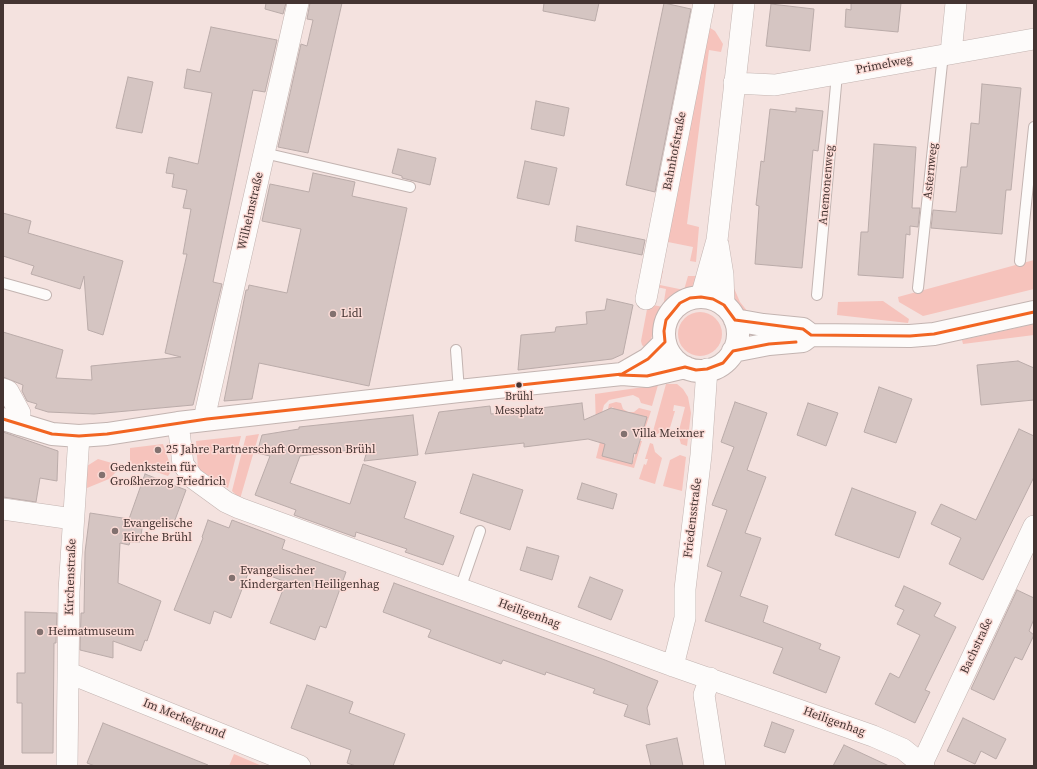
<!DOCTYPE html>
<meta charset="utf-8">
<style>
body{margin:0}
#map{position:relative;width:1037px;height:769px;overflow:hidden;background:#f4e2df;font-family:"Source Serif 4",serif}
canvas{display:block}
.frame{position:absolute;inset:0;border:4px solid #443432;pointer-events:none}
</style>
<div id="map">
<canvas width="1037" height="769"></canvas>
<div class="frame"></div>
</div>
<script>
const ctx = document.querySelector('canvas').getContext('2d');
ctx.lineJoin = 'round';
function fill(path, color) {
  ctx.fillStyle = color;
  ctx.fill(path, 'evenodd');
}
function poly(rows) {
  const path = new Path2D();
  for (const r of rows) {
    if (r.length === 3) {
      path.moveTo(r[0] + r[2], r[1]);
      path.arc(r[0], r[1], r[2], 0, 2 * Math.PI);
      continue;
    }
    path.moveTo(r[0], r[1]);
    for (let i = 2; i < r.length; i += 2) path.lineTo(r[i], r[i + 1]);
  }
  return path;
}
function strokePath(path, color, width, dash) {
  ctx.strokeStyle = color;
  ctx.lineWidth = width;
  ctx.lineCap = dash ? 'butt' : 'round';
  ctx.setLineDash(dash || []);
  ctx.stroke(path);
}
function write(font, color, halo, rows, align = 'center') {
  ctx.font = font + ' "Source Serif 4",serif';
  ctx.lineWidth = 3;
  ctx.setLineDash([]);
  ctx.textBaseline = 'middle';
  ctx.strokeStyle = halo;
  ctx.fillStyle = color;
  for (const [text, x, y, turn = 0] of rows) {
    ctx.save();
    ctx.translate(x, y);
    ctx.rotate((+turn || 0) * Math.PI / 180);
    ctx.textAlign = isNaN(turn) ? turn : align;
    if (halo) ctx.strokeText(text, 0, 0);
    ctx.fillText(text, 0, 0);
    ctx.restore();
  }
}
fill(poly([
 [707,26,715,31,723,44,721,52,709,50,687,224,699,227,696,262,690,261,693,247,668,242,665,256,662,255],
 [1034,260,1034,289,923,316,899,302,898,297],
 [656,269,663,271,660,285,684,290,688,276,698,276,694,288,670,300,661,310,650,342,645,348,642,345,641,341,648,304,663,307,666,289,652,286],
 [733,286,740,302,748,312,744,311,738,306,733,297],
 [883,301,909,319,908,323,837,315,838,302],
 [700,334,22],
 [1034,324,1034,335,963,344,962,340],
 [666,384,677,384,683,389,688,397,691,413,687,446,681,444,678,434,685,407,674,405,673,411,675,411,669,431,659,433,655,436,652,435],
 [658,385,652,406,641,403,639,398,633,395,609,400,604,405,598,428,596,427,595,394],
 [616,402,621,403,623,409,628,412,634,412,639,408,651,411,644,432,643,432,646,417,614,409,613,407,611,408,609,420,606,419,609,404],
 [259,434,240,499,232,491,246,436],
 [241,436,228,488,198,469,196,441],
 [640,441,642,441,634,468,596,458,600,442,605,444,632,464],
 [650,443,653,444,655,452,662,458,655,484,639,479,644,464,646,465,648,459,645,459],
 [163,444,172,470,168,476,130,463,130,448],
 [680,455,686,457,682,491,663,486,670,460],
 [98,459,122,466,109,479,87,488,87,466],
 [234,754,262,766,229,766]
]), '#f6c3bc');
const building = poly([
 [266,3,286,3,283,14,265,9,266,3],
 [310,3,342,3,308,153,278,147,301,44,307,46,313,20,307,19,310,3],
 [544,3,599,3,595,21,543,11,544,3],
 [664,3,691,9,655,192,626,185,664,3],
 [851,3,901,3,898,32,845,27,846,9,851,10,851,3],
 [771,4,814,9,810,51,766,46,771,4],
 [211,27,277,40,265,92,253,90,213,282,222,284,193,405,94,414,48,412,35,408,37,404,27,401,22,391,23,385,3,377,3,332,63,350,56,378,92,380,91,366,181,357,165,353,187,254,183,254,191,209,183,208,187,190,172,187,174,174,166,173,169,157,198,164,212,93,184,88,187,69,200,72,211,27],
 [128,77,153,82,142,133,116,128,128,77],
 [982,84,1021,88,1011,190,1006,190,1002,234,931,228,933,210,956,212,961,167,967,167,971,123,979,124,982,84],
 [536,101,569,108,564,136,531,129,536,101],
 [796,108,823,111,818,151,813,150,802,268,755,264,759,206,756,205,761,161,764,162,770,109,796,112,796,108],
 [874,144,916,147,912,208,920,208,918,227,910,226,910,235,906,234,903,278,858,275,861,232,868,232,874,144],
 [398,149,436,158,430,185,402,178,402,176,392,173,398,149],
 [525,161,557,168,549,205,517,198,525,161],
 [313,173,355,182,352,196,407,208,369,386,259,363,252,399,224,401,246,290,248,290,249,285,287,293,301,229,262,221,270,184,309,192,313,173],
 [3,213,31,221,28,233,123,261,103,335,88,330,84,276,80,289,31,274,34,266,3,256,3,213],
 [577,226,645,240,642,255,575,241,577,226],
 [607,299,633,305,623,354,612,359,518,370,521,335,555,332,556,327,587,324,586,312,605,310,607,299],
 [1018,361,1034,368,1034,400,981,405,977,365,1018,361],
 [879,387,912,399,896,443,864,432,879,387],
 [735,402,767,413,747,470,766,477,745,533,761,538,740,596,768,606,763,622,821,644,819,649,840,657,826,693,773,673,783,648,705,621,722,572,707,566,727,510,712,505,734,447,721,442,735,402],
 [582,403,584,420,611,408,647,417,636,454,634,453,632,464,602,456,605,444,588,439,524,447,524,443,425,454,439,412,490,406,491,414,582,403],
 [808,403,838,413,826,446,797,435,808,403],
 [413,415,418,455,364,461,368,448,300,456,290,483,350,504,363,464,416,482,404,518,454,536,443,565,405,552,407,549,356,532,355,537,294,515,296,510,255,495,270,456,257,453,262,435,299,429,299,427,413,415],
 [1019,429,1034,436,1034,477,983,580,949,564,961,538,931,524,941,504,976,520,1019,429],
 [3,432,58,451,57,481,40,478,36,502,3,497,3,432],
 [145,474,186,490,172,528,157,523,156,526,143,522,140,542,130,542,129,545,120,543,118,583,161,601,147,641,145,640,141,651,113,641,113,658,80,650,81,613,84,613,85,552,90,513,129,519,145,474],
 [473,474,523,490,510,530,460,513,473,474],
 [582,483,617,494,613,509,577,499,582,483],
 [852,488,916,512,899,558,835,535,852,488],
 [208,520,229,528,232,520,285,540,282,549,346,572,326,628,320,626,315,640,270,623,286,582,250,568,231,618,214,611,210,624,174,610,203,538,202,537,208,520],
 [527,547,559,556,552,580,520,570,527,547],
 [590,577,623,590,611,620,578,607,590,577],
 [394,583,605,660,658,681,647,708,650,725,624,716,628,705,593,693,595,689,546,672,545,675,503,660,501,664,428,637,431,630,383,612,394,583],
 [904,586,941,603,934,616,956,627,925,690,930,692,915,723,875,704,890,673,899,678,920,635,897,624,904,610,895,606,904,586],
 [1017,590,1034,598,1034,619,1029,631,1034,635,1022,660,1015,657,994,700,971,689,1017,590],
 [25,612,57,613,56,643,54,643,53,753,22,753,22,703,17,703,17,673,25,673,25,612],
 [307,685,353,702,349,713,405,734,393,766,356,766,347,763,351,750,291,728,307,685],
 [963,718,1006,739,996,759,981,751,975,764,947,751,963,718],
 [772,722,794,730,785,753,764,746,772,722],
 [103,723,208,765,208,766,95,766,87,763,103,723],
 [677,738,683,766,651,766,646,745,677,738],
 [844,745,889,766,833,766,844,745]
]);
fill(building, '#d5c5c2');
strokePath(building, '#baaba9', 1);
const lane = poly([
 [264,153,410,187],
 [1020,261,1034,127],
 [3,283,46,295],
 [918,288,943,54],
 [817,295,837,74],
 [456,350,459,391],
 [460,589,480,531]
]);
const street = poly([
 [951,53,956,3],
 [734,83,775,85,1034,39],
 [718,244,723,275,724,305],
 [701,297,717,240,744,3],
 [646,299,704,3],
 [3,389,8,391,20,413,18,424],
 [207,419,206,410,298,3],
 [178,423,183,464,193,478,226,502,239,508,673,666,873,736,903,749,924,766],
 [3,509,73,519],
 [673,666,685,618,685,589,701,455,707,369],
 [69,673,300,766],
 [710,678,704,695,715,766],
 [67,766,69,591,79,436],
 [921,766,1034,526]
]);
const secondary = poly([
 [701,334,37],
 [735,320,763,325,803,329,811,335],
 [733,351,769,344,803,341,811,335,910,336,934,334,1034,312],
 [622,374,648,359,665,342],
 [3,419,52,434,79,436,107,434,178,423,459,391,622,374,647,376,685,367]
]);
strokePath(lane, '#c3b4b1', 12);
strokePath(street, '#c3b4b1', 22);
strokePath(secondary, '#c3b4b1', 24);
strokePath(lane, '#fdfbfa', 10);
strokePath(street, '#fdfbfa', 21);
strokePath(secondary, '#fdfbfa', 22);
strokePath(poly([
 [620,375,647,376,685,367,696,370,707,369,723,363,733,351,769,344,796,342],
 [3,419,52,434,79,436,107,434,207,419,622,374,648,359,665,342,664,331,666,320,680,303,690,298,701,297,713,299,724,305,735,320,803,329,811,335,910,336,934,334,1034,312]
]), '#f26522', 3);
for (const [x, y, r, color] of [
 [333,314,4,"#82716f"],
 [519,385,3.5,"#443432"],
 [624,434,4,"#82716f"],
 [158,450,4,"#82716f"],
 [102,475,4,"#82716f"],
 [115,531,4,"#82716f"],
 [232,578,4,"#82716f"],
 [40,632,4,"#82716f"]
]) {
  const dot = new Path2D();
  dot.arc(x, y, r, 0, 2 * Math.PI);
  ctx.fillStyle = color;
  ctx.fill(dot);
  strokePath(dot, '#fcdcd7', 1.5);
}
write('11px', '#443432', '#fcdcd7', [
 ["Brühl",519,397],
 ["Messplatz",519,411]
]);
write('12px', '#443432', '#fcdcd7', [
 ["Primelweg",884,65,-11],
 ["Bahnhofstraße",675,151,-79],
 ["Asternweg",931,171,-84],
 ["Anemonenweg",827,185,-85],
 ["Wilhelmstraße",251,211,-77],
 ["Friedensstraße",693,518,-83],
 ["Kirchenstraße",71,577,-88],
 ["Heiligenhag",529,614,20],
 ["Bachstraße",977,646,-65],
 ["Im Merkelgrund",184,719,22],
 ["Heiligenhag",834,722,20]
]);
write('12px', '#443432', '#fcdcd7', [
 ["Lidl",341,314],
 ["Villa Meixner",632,434],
 ["25 Jahre Partnerschaft Ormesson Brühl",166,450],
 ["Gedenkstein für",110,468],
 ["Großherzog Friedrich",110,482],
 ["Evangelische",123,524],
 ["Kirche Brühl",123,538],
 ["Evangelischer",240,571],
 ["Kindergarten Heiligenhag",240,585],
 ["Heimatmuseum",48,632]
], 'left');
</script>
